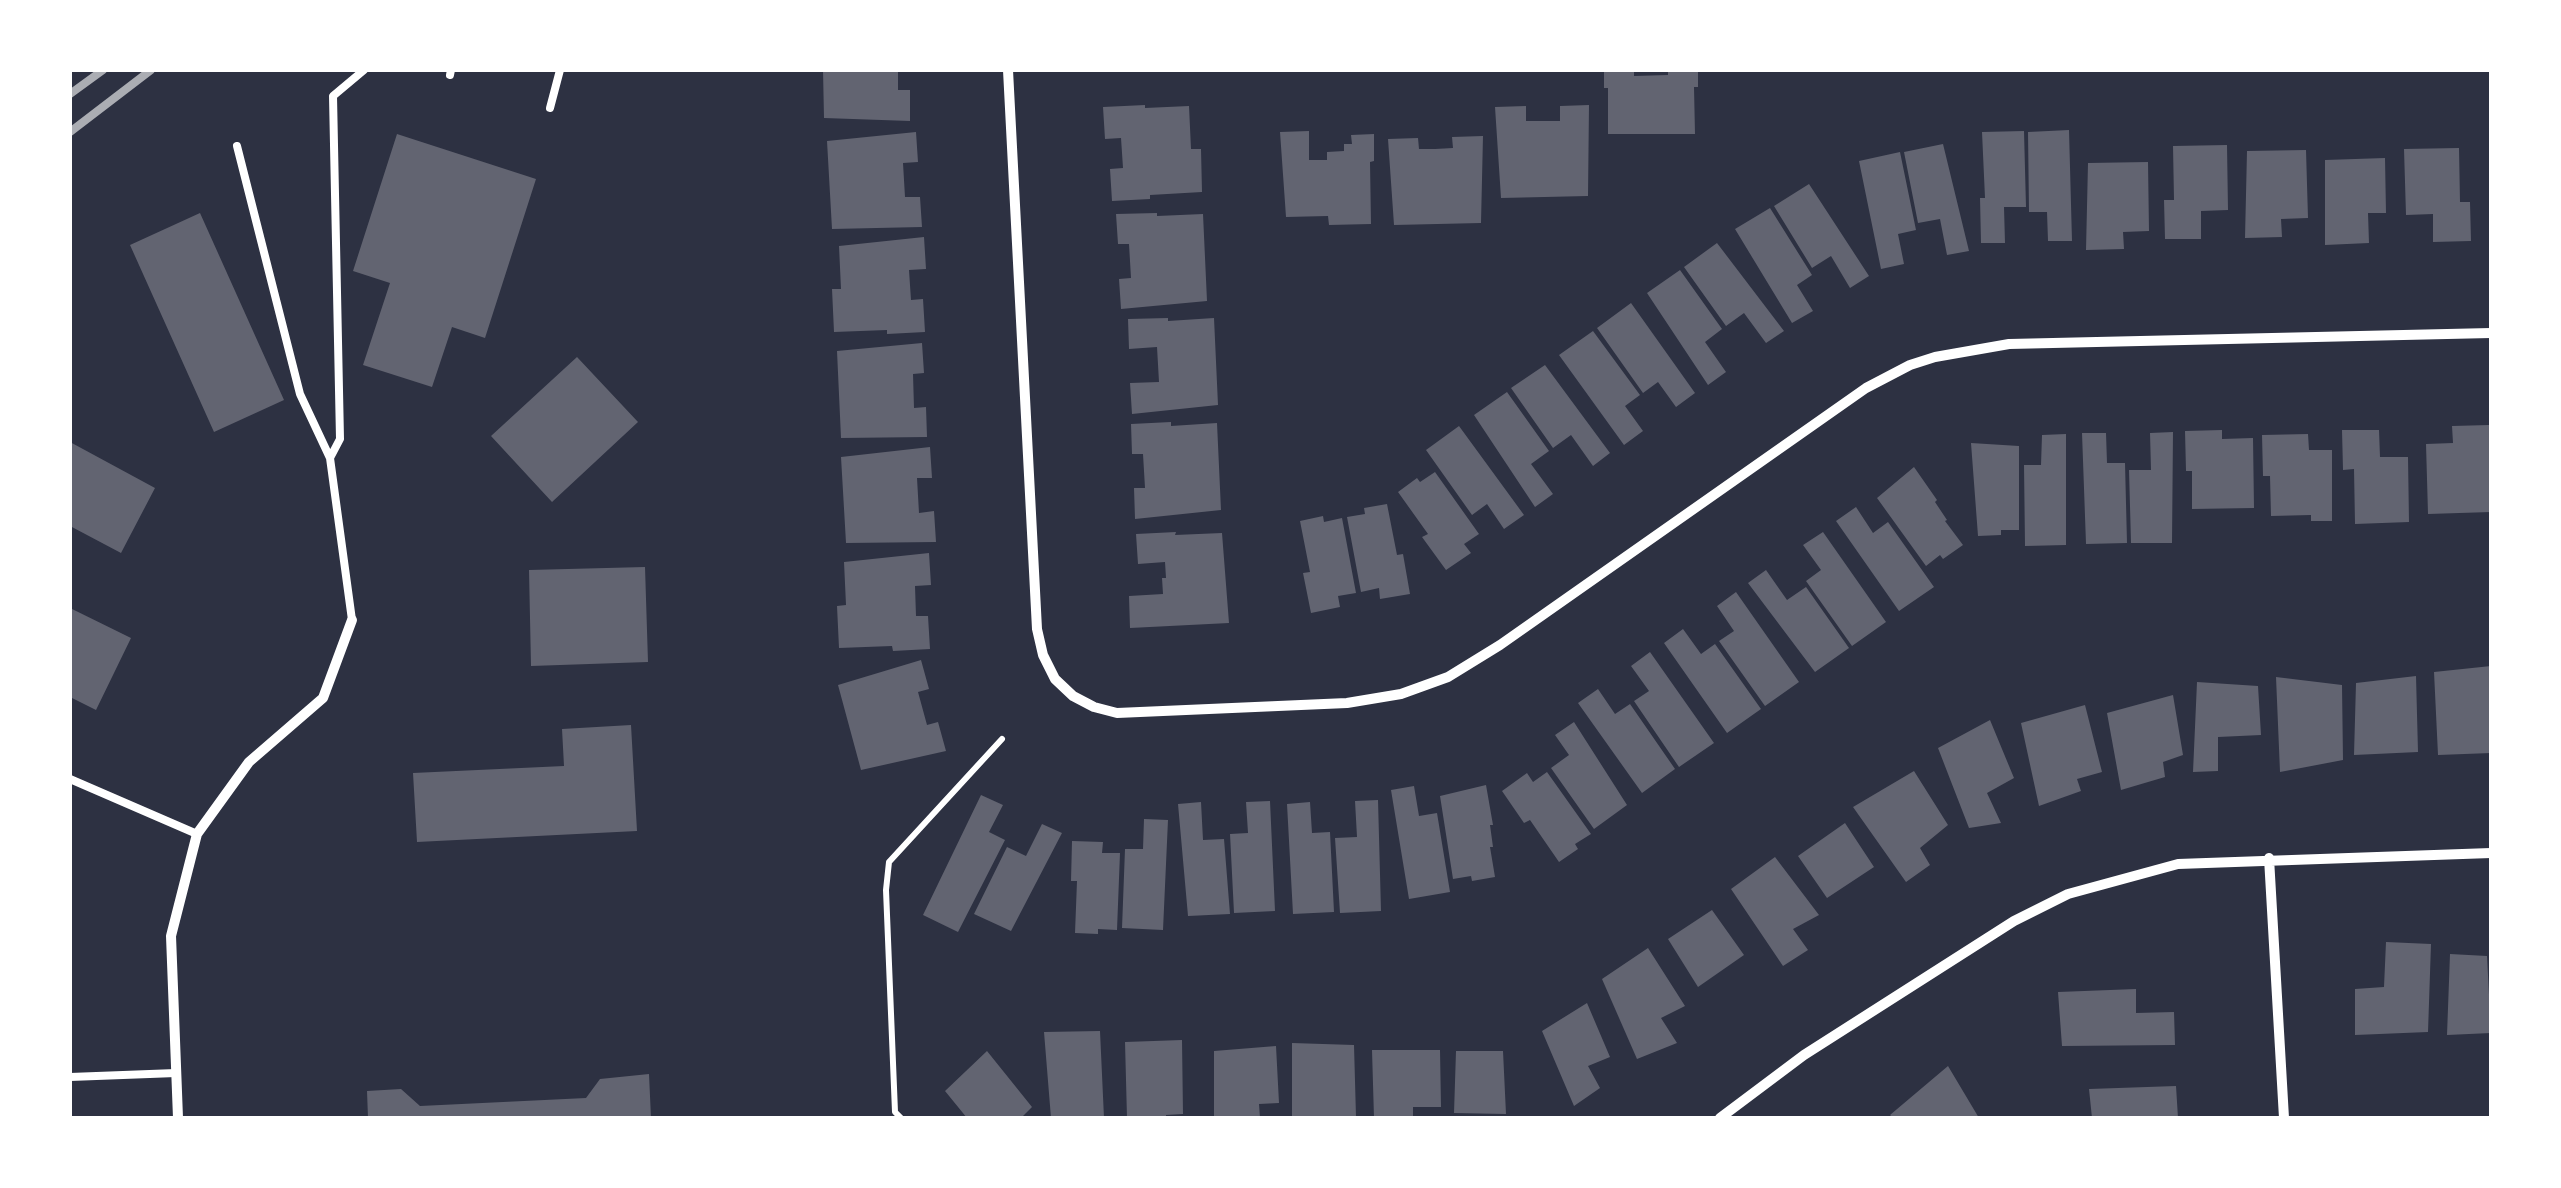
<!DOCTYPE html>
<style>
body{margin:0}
#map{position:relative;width:2561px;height:1188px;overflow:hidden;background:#2d3142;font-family:"Nunito Sans",sans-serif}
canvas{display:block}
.frame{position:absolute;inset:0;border:72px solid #fff;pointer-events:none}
</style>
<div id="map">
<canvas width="2561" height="1188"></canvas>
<div class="frame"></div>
</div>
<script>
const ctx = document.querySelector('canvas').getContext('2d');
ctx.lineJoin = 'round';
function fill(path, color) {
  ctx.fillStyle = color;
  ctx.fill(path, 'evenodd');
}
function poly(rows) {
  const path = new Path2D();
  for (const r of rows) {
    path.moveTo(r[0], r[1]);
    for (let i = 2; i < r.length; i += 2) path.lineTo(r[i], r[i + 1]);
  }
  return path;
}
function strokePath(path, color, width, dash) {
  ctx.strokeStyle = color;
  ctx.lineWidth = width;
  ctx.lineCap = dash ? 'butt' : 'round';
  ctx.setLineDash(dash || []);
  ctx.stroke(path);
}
fill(poly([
 [823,70,898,70,898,90,910,90,910,121,824,118],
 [1604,70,1634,70,1634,76,1668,75,1668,70,1698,70,1698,87,1694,87,1695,134,1608,134,1608,88,1604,88],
 [1145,105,1145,108,1189,106,1191,149,1201,149,1202,192,1150,195,1150,199,1112,201,1110,169,1123,168,1121,138,1105,139,1103,107],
 [1589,105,1588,196,1501,198,1495,107,1526,106,1526,121,1560,121,1560,106],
 [2069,130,2072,241,2048,241,2047,212,2029,212,2028,132],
 [1309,131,1309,160,1327,160,1327,152,1344,151,1344,144,1352,144,1351,135,1374,134,1374,161,1370,162,1371,224,1329,225,1328,216,1286,217,1280,132],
 [2024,131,2026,207,2004,207,2005,243,1981,243,1980,198,1985,198,1982,132],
 [916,132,918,162,903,163,905,197,920,197,922,227,832,229,827,141],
 [397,134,536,179,485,338,452,327,432,387,363,365,390,283,353,271],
 [1483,136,1481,223,1394,225,1388,139,1418,138,1419,149,1435,149,1453,148,1452,137],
 [1943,144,1969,251,1947,255,1940,219,1918,223,1904,152],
 [2227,145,2228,210,2201,211,2201,239,2165,239,2164,200,2174,200,2173,146],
 [2459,148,2460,202,2470,202,2471,241,2433,242,2433,214,2406,215,2404,149],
 [2306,150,2308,218,2281,219,2282,237,2245,238,2247,151],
 [1900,152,1916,230,1898,234,1904,264,1881,269,1859,161],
 [2385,158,2386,213,2368,213,2369,243,2325,245,2325,160],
 [2148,162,2149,231,2123,232,2124,249,2086,250,2088,163],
 [1809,184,1869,276,1850,288,1831,256,1812,268,1774,206],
 [1770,208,1812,275,1797,285,1813,311,1792,323,1735,229],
 [200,213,284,400,214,432,130,245],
 [1157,213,1157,216,1203,214,1207,301,1121,309,1119,279,1131,278,1129,244,1118,244,1116,214],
 [924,237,926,269,909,270,911,300,923,299,925,332,887,334,887,330,834,332,832,289,841,289,839,246],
 [1717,243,1784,331,1766,343,1744,313,1726,326,1684,267],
 [1680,270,1722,329,1705,342,1726,372,1708,385,1647,293],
 [1631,303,1695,393,1676,407,1658,382,1643,393,1597,328],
 [1168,318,1168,321,1214,318,1218,405,1132,414,1130,383,1159,382,1157,347,1129,349,1128,319],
 [1593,331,1640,395,1625,406,1643,431,1624,445,1559,355],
 [922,343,924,373,913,374,914,408,926,407,927,437,841,438,837,351],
 [577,357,638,422,552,502,491,436],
 [1545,365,1610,453,1593,466,1571,435,1553,448,1511,388],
 [1507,392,1549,451,1531,464,1553,494,1535,507,1474,415],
 [1171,422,1171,426,1217,423,1221,510,1135,519,1134,488,1145,488,1143,454,1132,454,1131,424],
 [2489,425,2491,512,2428,514,2426,444,2453,443,2452,426],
 [1459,426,1524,515,1504,529,1487,504,1472,515,1426,450],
 [2222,430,2222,439,2253,438,2254,508,2192,509,2192,471,2186,471,2185,431],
 [2342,430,2379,430,2380,457,2408,457,2409,522,2355,524,2354,469,2343,470],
 [2173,432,2172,543,2131,543,2129,470,2151,470,2150,433],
 [2082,433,2106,433,2107,463,2125,463,2127,543,2086,544],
 [2066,434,2066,545,2025,546,2024,465,2041,465,2042,435],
 [2308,434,2309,450,2332,450,2332,521,2311,521,2311,515,2271,516,2270,476,2263,476,2262,435],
 [70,442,155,488,121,553,70,526],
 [1971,443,2019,446,2019,530,2001,530,2001,535,1978,536],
 [930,447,932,478,917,478,919,513,934,511,936,542,846,543,841,457],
 [1914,467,1937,500,1935,502,1947,520,1945,521,1963,545,1943,559,1940,555,1926,566,1877,498],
 [1435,472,1479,534,1464,544,1471,553,1446,570,1422,537,1428,534,1398,492,1417,478,1420,482],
 [1387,504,1397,555,1403,554,1410,594,1380,599,1379,588,1361,592,1347,517,1365,514,1364,508],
 [1856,507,1873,533,1888,522,1934,587,1899,611,1836,521],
 [1323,516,1324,522,1342,518,1356,593,1338,596,1340,607,1311,613,1303,573,1310,572,1300,521],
 [1176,532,1175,535,1222,533,1229,623,1130,628,1129,596,1163,594,1162,578,1166,578,1165,562,1138,564,1136,534],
 [1823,532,1886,622,1852,646,1806,581,1821,570,1803,545],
 [929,553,931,585,915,586,916,616,928,616,930,649,893,651,892,646,839,648,837,606,846,605,844,562],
 [645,567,648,662,531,666,529,570],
 [1766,570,1787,600,1806,587,1849,648,1815,672,1748,583],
 [1736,592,1799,682,1765,706,1719,641,1734,631,1717,606],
 [70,608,131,638,96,710,70,697],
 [1683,629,1701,654,1715,644,1761,709,1727,733,1664,643],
 [1650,652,1714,743,1679,767,1634,701,1649,691,1631,666],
 [921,660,929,689,918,692,927,725,938,722,946,751,861,770,838,685],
 [2491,666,2491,753,2438,755,2434,672],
 [2416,676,2418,752,2354,755,2356,683],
 [2276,677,2342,685,2343,760,2280,772],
 [2197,682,2258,686,2261,735,2218,737,2218,771,2193,772],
 [1598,689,1615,714,1630,704,1675,769,1642,793,1578,703],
 [2173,695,2183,755,2163,762,2165,777,2121,790,2107,713],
 [2085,705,2102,772,2077,779,2081,791,2039,806,2021,723],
 [1990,720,2014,778,1987,793,2001,823,1969,828,1938,748],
 [1574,722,1627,805,1594,829,1551,768,1569,755,1555,735],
 [631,725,637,831,417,842,413,773,564,766,562,729],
 [1914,771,1948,825,1920,848,1930,865,1906,882,1853,807],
 [1547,772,1591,834,1575,844,1578,849,1559,862,1530,820,1524,823,1502,791,1527,773,1533,782],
 [1486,785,1493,825,1490,825,1493,847,1490,847,1495,877,1472,881,1471,876,1453,879,1440,796],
 [1414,786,1419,816,1437,813,1450,892,1409,899,1391,790],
 [981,795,1003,805,989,832,1005,840,958,932,923,915],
 [1378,800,1381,911,1340,913,1335,838,1357,837,1355,801],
 [1270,801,1275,911,1234,913,1230,834,1248,833,1246,802],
 [1201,802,1203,840,1224,839,1230,914,1188,916,1178,804],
 [1310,802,1312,833,1330,832,1334,912,1293,914,1287,804],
 [1144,819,1168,820,1163,930,1122,928,1125,849,1143,849],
 [1845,823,1874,867,1827,898,1798,856],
 [1042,824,1062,833,1011,931,974,914,1007,847,1026,856],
 [1072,841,1103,842,1102,853,1120,853,1117,930,1098,929,1098,934,1075,933,1077,881,1071,881],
 [1775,857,1819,915,1793,929,1808,950,1783,966,1731,889],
 [1712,910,1744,955,1698,987,1668,939],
 [2386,942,2431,944,2428,1032,2355,1035,2355,989,2384,987],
 [1648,948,1685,1006,1661,1018,1677,1043,1637,1059,1602,979],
 [2450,954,2487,956,2491,1033,2447,1035],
 [2136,989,2136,1013,2174,1012,2175,1045,2062,1046,2058,992],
 [1587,1003,1610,1057,1588,1066,1600,1088,1574,1106,1542,1031],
 [1100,1031,1104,1118,1051,1118,1044,1032],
 [1182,1040,1183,1114,1166,1115,1166,1118,1127,1118,1125,1042],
 [1292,1043,1354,1045,1356,1117,1292,1118],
 [1276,1046,1279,1103,1259,1104,1260,1118,1214,1118,1214,1051],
 [1372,1050,1440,1050,1441,1107,1413,1107,1413,1118,1374,1118],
 [987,1051,1032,1107,1021,1118,967,1118,945,1091],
 [1456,1051,1503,1051,1506,1114,1454,1113],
 [1948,1066,1979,1118,1893,1118,1890,1115],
 [649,1074,651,1118,368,1118,367,1091,401,1089,420,1106,586,1098,600,1079],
 [2176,1086,2178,1118,2092,1118,2089,1089]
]), '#626471');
strokePath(poly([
 [901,1118,895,1112,886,890,889,862,1002,739]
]), '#fff', 6);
strokePath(poly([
 [450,75,451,70],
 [550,108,560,70],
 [237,146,300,394,330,458],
 [352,620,330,458,340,439,333,96,364,70],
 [70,779,197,834],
 [70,1077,176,1073]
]), '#fff', 8);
strokePath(poly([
 [1008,70,1037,629,1043,655,1055,679,1073,696,1094,707,1117,713,1347,703,1401,694,1448,677,1500,645,1866,388,1910,365,1935,357,2009,344,2491,333],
 [2269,858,2284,1118],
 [178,1118,171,936,197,834,249,762,323,698,352,620],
 [1720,1118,1804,1055,2014,921,2068,894,2178,864,2491,853]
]), '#fff', 10);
strokePath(poly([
 [70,94,103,70],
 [70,132,151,70]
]), '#abadb3', 8);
</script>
